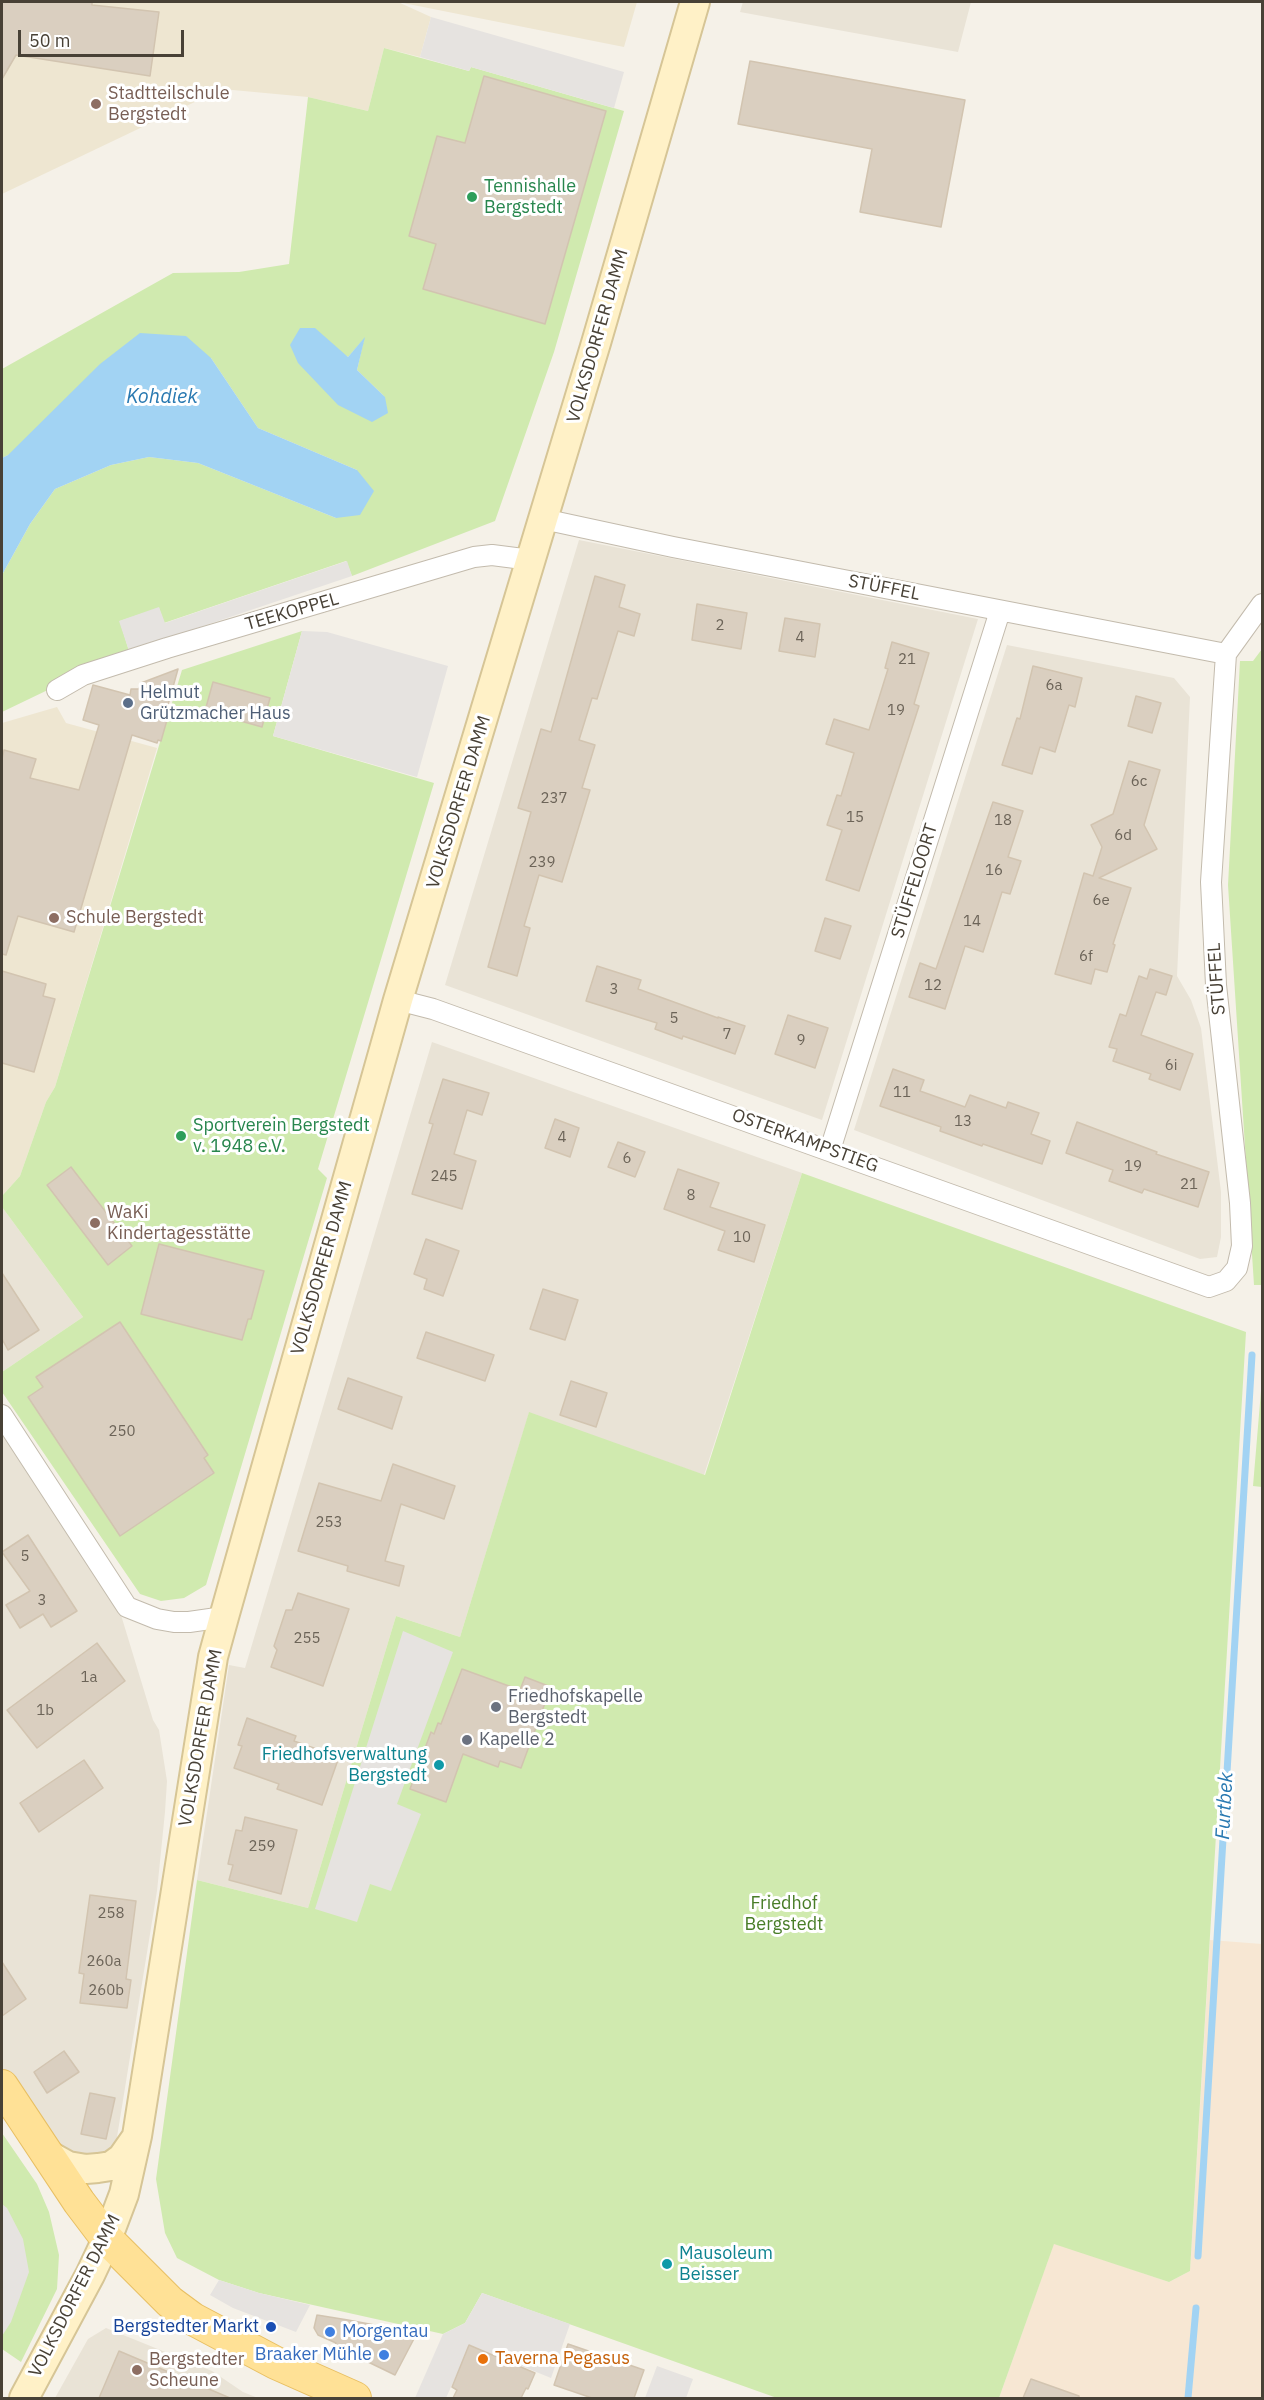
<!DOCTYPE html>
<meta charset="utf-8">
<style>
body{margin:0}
#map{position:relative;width:1264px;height:2400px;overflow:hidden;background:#f5f1e8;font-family:"IBM Plex Sans",sans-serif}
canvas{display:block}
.frame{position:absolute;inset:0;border:3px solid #484136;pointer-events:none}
.scale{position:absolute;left:18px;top:30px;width:166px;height:27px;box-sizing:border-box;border:3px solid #484136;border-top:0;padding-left:8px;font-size:18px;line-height:21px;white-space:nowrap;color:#484136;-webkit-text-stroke:4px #fff;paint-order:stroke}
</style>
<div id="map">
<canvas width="1264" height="2400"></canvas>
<div class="frame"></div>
<div class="scale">50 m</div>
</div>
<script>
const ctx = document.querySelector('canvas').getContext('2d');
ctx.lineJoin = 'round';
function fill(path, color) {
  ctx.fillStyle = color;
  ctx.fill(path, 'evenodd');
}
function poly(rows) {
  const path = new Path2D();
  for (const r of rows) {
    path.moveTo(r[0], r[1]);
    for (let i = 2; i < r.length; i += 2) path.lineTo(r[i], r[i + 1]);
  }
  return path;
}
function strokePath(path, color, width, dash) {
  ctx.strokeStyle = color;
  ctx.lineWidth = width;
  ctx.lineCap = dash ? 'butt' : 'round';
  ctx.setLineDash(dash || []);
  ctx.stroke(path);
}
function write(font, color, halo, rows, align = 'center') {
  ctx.font = font + ' "IBM Plex Sans",sans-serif';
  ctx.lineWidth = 6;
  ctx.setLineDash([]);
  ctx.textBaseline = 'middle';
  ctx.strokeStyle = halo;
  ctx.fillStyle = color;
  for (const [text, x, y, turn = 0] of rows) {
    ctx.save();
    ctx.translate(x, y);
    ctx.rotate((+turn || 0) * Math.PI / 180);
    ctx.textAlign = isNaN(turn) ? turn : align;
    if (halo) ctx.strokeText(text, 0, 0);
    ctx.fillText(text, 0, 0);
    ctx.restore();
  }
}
fill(poly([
 [743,2,971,2,958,52,740,12],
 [579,540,978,619,822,1120,445,985],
 [1007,645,1174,678,1190,697,1177,976,1191,1000,1201,1028,1221,1192,1221,1237,1217,1257,1200,1259,854,1130],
 [432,1042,802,1173,704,1475,529,1413,460,1637,396,1616,308,1908,197,1880,229,1665,245,1668],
 [2,1207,83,1317,2,1372],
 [2,1424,121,1615,153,1720,159,1730,167,1781,165,1812,157,1891,117,2137,120,2155,56,2155,2,2076],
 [106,2328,212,2371,243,2392,258,2398,55,2398,88,2339]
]), '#e9e3d6');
fill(poly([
 [1210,1940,1262,1944,1262,2398,999,2398,1054,2243,1169,2282,1190,2271]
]), '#f7e7d3');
fill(poly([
 [2,2,637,2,624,47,398,2,431,17,420,57,384,48,368,111,308,97,222,89,2,194],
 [57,707,66,723,157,748,55,1087,46,1102,20,1176,2,1196,2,723]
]), '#eee6d1');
fill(poly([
 [384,48,469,71,471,67,624,111,554,352,495,521,352,576,346,561,164,623,159,608,120,621,129,651,2,712,2,575,30,524,55,489,111,465,149,457,198,463,336,518,357,470,258,428,211,358,2,458,2,369,173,273,239,272,289,264,308,97,368,111],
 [300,328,348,357,364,339,357,370,385,397],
 [302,631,273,736,434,783,318,1169,327,1178,206,1585,184,1598,161,1601,140,1594,2,1392,2,1372,83,1317,2,1207,2,1196,20,1176,46,1102,55,1087,182,670],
 [1262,649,1262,1285,1254,1285,1228,885,1240,661,1253,661],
 [802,1173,1246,1332,1190,2271,1169,2282,1054,2244,999,2398,777,2398,482,2293,465,2323,443,2334,259,2293,219,2280,177,2258,165,2233,156,2179,197,1880,308,1908,396,1616,460,1637,529,1412,705,1475],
 [1262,1379,1262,1487,1253,1486],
 [2,2133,37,2184,49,2212,59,2255,57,2289,21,2362,2,2349]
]), '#d0eaaf');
fill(poly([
 [431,17,624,72,614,108,471,67,469,71,420,57],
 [347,561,352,576,129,651,119,621,159,607,165,623],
 [302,631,327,632,448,666,417,777,273,736],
 [403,1631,453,1652,397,1804,421,1814,391,1891,370,1884,357,1922,315,1909],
 [2,2204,7,2208,23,2239,29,2272,11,2322,2,2336],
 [219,2280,259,2293,310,2305,296,2332,233,2308,210,2295],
 [482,2293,570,2324,551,2378,470,2345,446,2398,415,2398,443,2334,465,2323],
 [657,2366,693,2379,686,2398,645,2398]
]), '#e6e3e0');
fill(poly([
 [300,328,315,328,348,357,365,337,357,370,385,397,388,413,372,422,338,405,298,363,290,345],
 [140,333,186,336,211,358,258,428,357,470,374,491,360,515,336,518,198,463,149,457,111,465,55,489,30,524,2,575,2,458,8,455,100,364]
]), '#a2d3f3');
strokePath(poly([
 [1198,2256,1252,1355],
 [1188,2398,1196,2308]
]), '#a2d3f3', 7);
const building = poly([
 [2,2,92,2,92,5,159,12,150,76,16,55,2,79,2,2],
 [750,61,965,100,941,227,860,212,872,149,738,124,750,61],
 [484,76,606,111,545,324,423,289,436,244,409,236,437,136,465,143,484,76],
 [595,576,625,585,619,607,640,614,634,636,618,631,597,699,592,698,579,740,595,745,582,788,590,790,562,882,539,875,524,926,530,928,517,976,488,967,531,812,518,808,541,729,551,732,595,576],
 [697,604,747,613,741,649,692,640,697,604],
 [785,618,820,624,815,657,779,651,785,618],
 [892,642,929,653,914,704,919,706,859,891,826,880,842,830,827,825,837,795,841,796,854,753,826,744,834,719,869,730,888,669,885,668,892,642],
 [1033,666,1082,678,1075,707,1069,705,1055,752,1040,747,1032,774,1002,765,1017,718,1020,719,1033,666],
 [178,669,166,712,169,713,161,741,158,740,157,743,132,735,74,932,18,916,6,955,2,954,2,759,4,750,36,759,30,778,79,790,99,725,83,720,93,685,130,695,131,689,139,689,141,683,178,669],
 [213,682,270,698,262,727,205,711,213,682],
 [1136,696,1161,703,1152,733,1128,726,1136,696],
 [1129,761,1160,770,1144,825,1157,849,1099,878,1131,888,1113,944,1115,945,1107,972,1095,969,1091,984,1055,974,1084,873,1093,876,1102,847,1091,825,1113,814,1129,761],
 [993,802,1023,811,1008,857,1021,861,1010,894,1002,892,983,952,965,946,945,1009,909,997,920,963,936,969,993,802],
 [825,918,851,926,840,959,815,951,825,918],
 [597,966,641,980,638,989,718,1018,718,1017,745,1026,735,1054,683,1036,682,1039,655,1029,657,1023,586,1001,597,966],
 [1150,969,1172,976,1166,995,1156,992,1141,1035,1193,1054,1180,1090,1149,1079,1151,1074,1113,1061,1117,1049,1109,1047,1120,1014,1126,1016,1139,976,1147,979,1150,969],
 [2,971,46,984,43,996,55,999,34,1072,2,1063,2,971],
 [788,1015,828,1028,815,1068,775,1054,788,1015],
 [893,1069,924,1080,920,1091,965,1107,970,1095,1006,1108,1008,1102,1039,1113,1031,1134,1050,1141,1042,1164,983,1144,982,1146,940,1131,941,1127,880,1106,893,1069],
 [443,1079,489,1093,482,1115,467,1110,454,1154,476,1161,462,1209,412,1194,433,1124,429,1123,443,1079],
 [555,1119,579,1128,570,1157,545,1148,555,1119],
 [1077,1122,1157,1152,1156,1154,1209,1172,1198,1207,1144,1189,1142,1193,1109,1181,1113,1170,1066,1153,1077,1122],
 [618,1142,645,1152,635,1177,608,1167,618,1142],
 [71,1167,132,1246,108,1265,47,1185,71,1167],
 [678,1169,719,1183,710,1207,765,1225,754,1262,718,1250,725,1231,664,1209,678,1169],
 [426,1239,459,1251,443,1296,424,1289,427,1279,414,1274,426,1239],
 [159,1244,264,1271,251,1319,248,1319,242,1340,141,1314,159,1244],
 [2,1273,39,1330,8,1350,2,1339,2,1273],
 [543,1289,578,1300,565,1340,530,1329,543,1289],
 [120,1322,208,1455,204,1458,214,1473,120,1536,28,1397,43,1387,36,1377,120,1322],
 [426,1332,494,1355,485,1381,417,1358,426,1332],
 [348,1378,402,1397,392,1429,338,1409,348,1378],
 [571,1381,607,1393,596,1427,560,1415,571,1381],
 [393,1464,455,1486,444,1519,401,1504,385,1561,404,1566,399,1586,347,1571,348,1566,298,1551,319,1483,381,1501,393,1464],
 [28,1535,77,1611,51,1627,43,1614,20,1628,6,1605,30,1591,2,1552,28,1535],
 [298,1593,349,1609,323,1686,271,1667,277,1650,274,1646,286,1610,292,1610,298,1593],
 [97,1643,125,1681,37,1748,7,1710,97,1643],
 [462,1669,520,1690,525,1677,551,1687,521,1768,500,1761,498,1767,463,1754,446,1802,410,1789,431,1732,434,1734,438,1723,441,1724,462,1669],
 [247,1718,296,1736,294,1741,339,1757,322,1805,277,1789,279,1784,234,1768,242,1746,238,1745,247,1718],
 [84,1760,103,1788,39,1832,20,1803,84,1760],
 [245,1817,297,1830,281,1894,229,1880,233,1865,228,1864,236,1830,242,1831,245,1817],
 [90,1895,136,1901,126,1979,131,1980,127,2008,80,2003,84,1974,79,1973,90,1895],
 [2,1962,26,1999,2,2016,2,1962],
 [64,2051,79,2072,47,2093,34,2072,64,2051],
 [90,2093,115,2098,106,2139,81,2134,90,2093],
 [317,2315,348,2320,417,2333,395,2375,335,2346,336,2343,318,2335,314,2328,317,2315],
 [568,2344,644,2370,634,2398,592,2398,554,2385,568,2344],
 [469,2345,535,2373,528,2389,526,2388,521,2398,453,2398,457,2390,452,2387,469,2345],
 [119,2351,230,2398,99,2398,119,2351],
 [1031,2379,1079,2396,1079,2398,1023,2398,1031,2379]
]);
fill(building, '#dacfc0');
strokePath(building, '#d2c4b0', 1.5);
const street = poly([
 [543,519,673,547,1226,654,1262,604],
 [57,690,83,675,167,648,474,557,492,555,531,560],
 [398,1000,433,1009,1209,1287,1226,1281,1237,1268,1242,1246,1240,1203,1216,985,1211,882,1226,654],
 [830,1150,1000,611],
 [2,1415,127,1607,157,1619,174,1622,189,1622,224,1617]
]);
const secondary = poly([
 [50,2156,68,2166,86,2169,98,2168,111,2166,122,2158,136,2138],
 [24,2398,90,2275,107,2239,124,2194,137,2136,213,1657,224,1617,398,1000,596,343,695,2]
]);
const primary = poly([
 [2,2086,79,2202,107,2239,170,2302,193,2319,276,2363,355,2398]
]);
strokePath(street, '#c3bbad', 22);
strokePath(secondary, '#d6c596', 32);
strokePath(primary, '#e8bf62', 34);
strokePath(street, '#fff', 20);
strokePath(secondary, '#fff1c7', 28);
strokePath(primary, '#ffe196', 32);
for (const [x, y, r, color] of [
 [96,104,6,"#8d6e63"],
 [472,197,6,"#2e9e5b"],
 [128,703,6,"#5c6f8a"],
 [54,918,6,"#8d6e63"],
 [181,1136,6,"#2e9e5b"],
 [95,1223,6,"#8d6e63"],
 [496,1707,6,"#6b7280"],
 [467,1740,6,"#6b7280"],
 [439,1765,6,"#0f9aa8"],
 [667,2264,6,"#0f9aa8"],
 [271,2327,6,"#1a4fb4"],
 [330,2332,6,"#3f7fe0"],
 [384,2355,6,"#3f7fe0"],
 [483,2359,6,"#e8710a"],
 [137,2370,6,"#8d6e63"]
]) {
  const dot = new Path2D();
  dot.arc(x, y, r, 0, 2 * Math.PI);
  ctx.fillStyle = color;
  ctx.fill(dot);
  strokePath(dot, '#fff', 2);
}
write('15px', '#6c6458', null, [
 ["2",720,626],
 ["4",800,638],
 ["21",907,660],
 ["6a",1054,686],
 ["19",896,711],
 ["6c",1139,782],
 ["237",554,799],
 ["15",855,818],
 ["18",1003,821],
 ["6d",1123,836],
 ["239",542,863],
 ["16",994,871],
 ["6e",1101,901],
 ["14",972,922],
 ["6f",1086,957],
 ["12",933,986],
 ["3",614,990],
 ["5",674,1019],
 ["7",727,1035],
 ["9",801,1041],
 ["6i",1171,1066],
 ["11",902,1093],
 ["13",963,1122],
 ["4",562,1138],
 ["6",627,1159],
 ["19",1133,1167],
 ["245",444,1177],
 ["21",1189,1185],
 ["8",691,1196],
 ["10",742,1238],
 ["250",122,1432],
 ["253",329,1523],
 ["5",25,1557],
 ["3",42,1601],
 ["255",307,1639],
 ["1a",89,1678],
 ["1b",45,1711],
 ["259",262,1847],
 ["258",111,1914],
 ["260a",104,1962],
 ["260b",106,1991]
]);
write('18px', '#785e54', '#fff', [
 ["Stadtteilschule",108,94],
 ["Bergstedt",108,115],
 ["Schule Bergstedt",66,918],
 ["WaKi",107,1213],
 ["Kindertagesstätte",107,1234],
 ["Bergstedter",149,2360],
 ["Scheune",149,2381]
], 'left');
write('18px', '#27864d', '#fff', [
 ["Tennishalle",484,187],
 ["Bergstedt",484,208],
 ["Sportverein Bergstedt",193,1126],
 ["v. 1948 e.V.",193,1147]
], 'left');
write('18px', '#484136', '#fff', [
 ["VOLKSDORFER DAMM",598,336,-74],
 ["STÜFFEL",884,588,11],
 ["TEEKOPPEL",292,612,-16],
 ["VOLKSDORFER DAMM",459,802,-73],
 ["STÜFFELOORT",915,881,-73],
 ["STÜFFEL",1217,979,-94],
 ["OSTERKAMPSTIEG",805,1141,20],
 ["VOLKSDORFER DAMM",322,1268,-74],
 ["VOLKSDORFER DAMM",201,1738,-80],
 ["VOLKSDORFER DAMM",75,2296,-63]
]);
write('18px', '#4e5e75', '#fff', [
 ["Helmut",140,693],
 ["Grützmacher Haus",140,714]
], 'left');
write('18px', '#5b616d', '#fff', [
 ["Friedhofskapelle",508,1697],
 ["Bergstedt",508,1718],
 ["Kapelle 2",479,1740]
], 'left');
write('18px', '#0d838f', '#fff', [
 ["Friedhofsverwaltung",427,1755],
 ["Bergstedt",427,1776],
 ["Mausoleum",679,2254,"left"],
 ["Beisser",679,2275,"left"]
], 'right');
write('18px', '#487d27', '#fff', [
 ["Friedhof",784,1904],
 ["Bergstedt",784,1925]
]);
write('18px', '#164399', '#fff', [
 ["Bergstedter Markt",259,2327]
], 'right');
write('18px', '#366cbe', '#fff', [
 ["Morgentau",342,2332],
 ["Braaker Mühle",372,2355,"right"]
], 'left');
write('18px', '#c56008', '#fff', [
 ["Taverna Pegasus",495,2359]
], 'left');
write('italic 20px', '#2979b1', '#fff', [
 ["Kohdiek",162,397],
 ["Furtbek",1225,1806,-87]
]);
</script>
